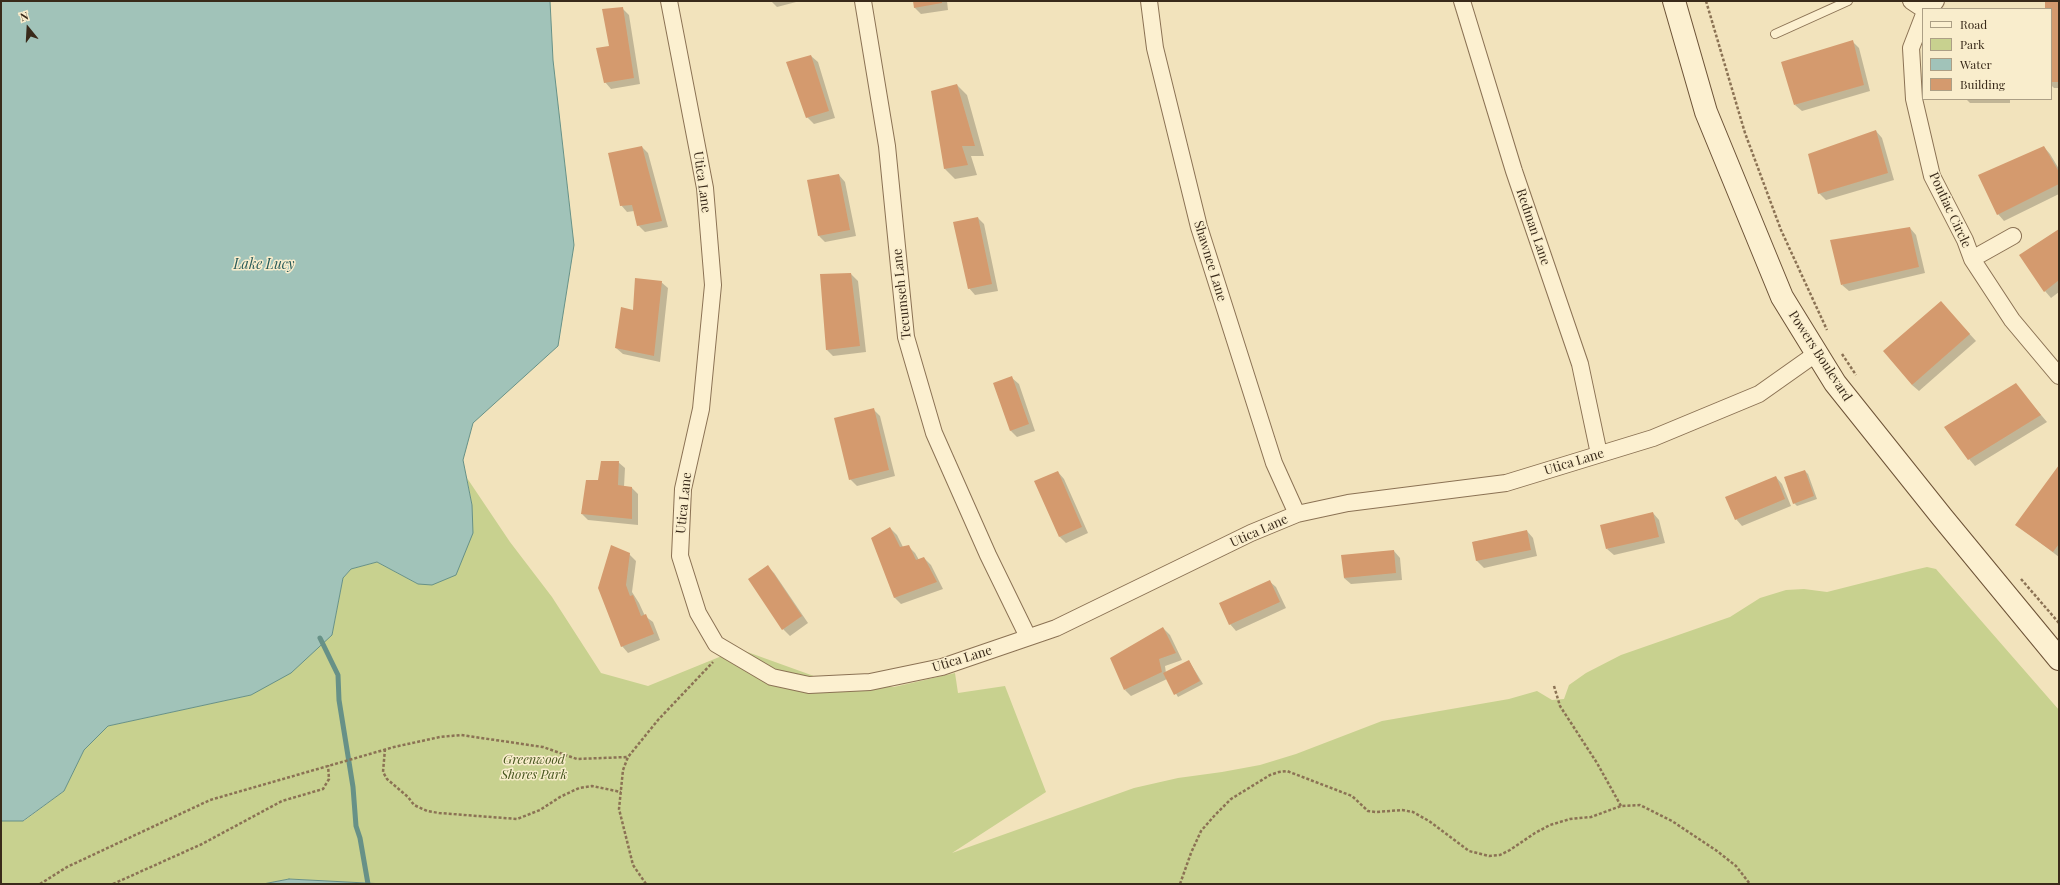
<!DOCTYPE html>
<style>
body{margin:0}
#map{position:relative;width:2060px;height:885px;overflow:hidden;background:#f2e3bc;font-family:"Playfair Display",serif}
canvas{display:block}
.frame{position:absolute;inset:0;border:2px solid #392a1a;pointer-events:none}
.legend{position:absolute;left:1922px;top:8px;width:130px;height:92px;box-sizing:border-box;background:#f9edcc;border:1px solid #ac9f85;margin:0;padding:5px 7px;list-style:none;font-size:12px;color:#392a1a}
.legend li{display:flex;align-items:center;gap:8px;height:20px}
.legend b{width:20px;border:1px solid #ac9f85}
.north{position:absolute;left:8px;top:8px;width:40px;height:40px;-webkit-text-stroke:3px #f9edcc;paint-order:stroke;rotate:342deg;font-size:11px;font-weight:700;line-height:16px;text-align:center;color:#392a1a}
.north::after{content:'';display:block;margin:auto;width:14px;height:18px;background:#392a1a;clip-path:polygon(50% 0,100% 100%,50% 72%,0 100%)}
</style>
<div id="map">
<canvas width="2060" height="885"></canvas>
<div class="frame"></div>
<ul class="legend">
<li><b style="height:5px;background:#fcf0d0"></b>Road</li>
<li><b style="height:11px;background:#c8d18f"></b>Park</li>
<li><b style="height:11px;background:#a1c3b9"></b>Water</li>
<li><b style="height:11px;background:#d49a6e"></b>Building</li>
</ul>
<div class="north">N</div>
</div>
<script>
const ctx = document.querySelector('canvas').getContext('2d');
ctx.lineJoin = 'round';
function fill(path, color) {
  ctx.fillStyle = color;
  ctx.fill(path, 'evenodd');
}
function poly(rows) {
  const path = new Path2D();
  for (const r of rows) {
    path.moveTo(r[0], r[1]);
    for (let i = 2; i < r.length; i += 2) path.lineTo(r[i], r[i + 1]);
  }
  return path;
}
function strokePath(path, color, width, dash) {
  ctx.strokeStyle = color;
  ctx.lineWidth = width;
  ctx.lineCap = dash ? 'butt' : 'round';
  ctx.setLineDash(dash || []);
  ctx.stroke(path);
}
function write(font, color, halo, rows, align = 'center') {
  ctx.font = font + ' "Playfair Display",serif';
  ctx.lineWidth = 3;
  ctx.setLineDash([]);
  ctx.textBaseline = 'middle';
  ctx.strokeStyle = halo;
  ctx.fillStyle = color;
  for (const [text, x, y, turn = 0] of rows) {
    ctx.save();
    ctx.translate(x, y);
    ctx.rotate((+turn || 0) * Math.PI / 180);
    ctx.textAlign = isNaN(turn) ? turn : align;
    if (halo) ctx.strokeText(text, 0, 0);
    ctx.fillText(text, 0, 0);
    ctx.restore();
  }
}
fill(poly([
 [467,478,510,542,552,597,601,673,648,686,739,649,836,684,894,687,955,673,958,693,1005,686,1046,792,952,853,1134,788,1178,778,1222,772,1260,765,1296,754,1382,721,1509,699,1537,691,1552,700,1564,699,1569,685,1586,673,1621,655,1730,617,1760,598,1786,590,1804,589,1827,592,1914,570,1927,567,1936,569,2059,710,2059,884,385,884,289,879,263,884,1,884,1,821,24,821,64,791,84,750,108,726,251,695,332,635,343,578,351,569,377,562,418,584,472,505]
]), '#c8d18f');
const water = poly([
 [1,1,550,1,553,60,574,245,558,346,473,423,463,460,472,505,473,533,456,575,432,585,418,584,377,562,351,569,343,578,332,635,291,673,251,695,108,726,84,750,64,791,23,821,1,821,1,1],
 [289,879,385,884,263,884,289,879]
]);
fill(water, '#a1c3b9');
strokePath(water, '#679187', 1);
fill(poly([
 [771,1,800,1,777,7],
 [914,1,947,1,948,10,921,14,914,7],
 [2059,3,2059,88,2054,88,2051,85,2051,9,2046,9],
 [622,8,629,15,640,84,611,89,605,82,610,47],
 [1852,41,1859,48,1870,91,1802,111,1795,105],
 [811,56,818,62,835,118,814,124,807,117],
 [957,85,967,95,984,156,971,156,977,175,955,179,945,169],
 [1966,99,2010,99,2010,103,1970,103],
 [1876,131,1882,138,1894,180,1826,200,1819,193],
 [642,147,648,153,668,227,645,232,638,225,634,211,627,212,621,205],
 [2044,147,2050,154,2059,169,2059,194,2004,221,1998,214],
 [839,175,845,182,856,236,825,242,819,236],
 [978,218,984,224,998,291,975,295,969,288],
 [1910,228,1916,235,1925,273,1849,291,1842,285],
 [2059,230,2059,292,2051,298,2045,291],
 [851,274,858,281,866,352,833,356,827,350],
 [661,282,668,288,660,362,623,354,616,348,633,311],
 [1947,309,1976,341,1919,391,1912,385],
 [1012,378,1019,384,1035,431,1017,437,1011,431],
 [2016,385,2047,422,1975,466,1969,459],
 [873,409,880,416,895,476,857,486,850,479],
 [618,462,625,468,624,487,632,488,638,494,638,525,588,520,582,514,599,481],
 [2059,466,2059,557,2017,525],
 [1805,471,1808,474,1817,499,1797,506,1794,503],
 [1058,472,1064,479,1088,533,1066,543,1060,537],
 [1776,477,1782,484,1791,506,1742,526,1736,519],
 [1653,513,1659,520,1665,543,1614,555,1607,549],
 [890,528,897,535,903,547,908,546,915,553,919,560,924,558,931,565,943,589,901,604,895,598,872,538],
 [1527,531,1533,538,1537,556,1484,568,1477,561,1473,542],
 [611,546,629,554,636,561,632,592,639,603,645,616,653,622,660,640,628,653,622,646],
 [1394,551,1400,558,1402,580,1351,584,1344,578],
 [768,567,774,573,808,623,790,636,783,629],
 [1269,581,1276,587,1286,608,1236,631,1230,624],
 [1163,628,1170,635,1182,660,1165,666,1166,673,1189,661,1203,684,1178,697,1167,679,1131,696,1125,690]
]), '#0003');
strokePath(poly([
 [320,638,338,675,339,700,353,787,356,826,360,838,368,884]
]), '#679187', 5);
fill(poly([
 [913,1,942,1,942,3,914,8],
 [2045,2,2059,2,2059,82,2051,82,2051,9,2045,9],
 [623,7,634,78,604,83,596,48,609,46,602,9],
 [1853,40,1864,85,1794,105,1781,62],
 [811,55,829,111,806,118,786,62],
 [957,84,975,146,962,146,968,165,944,169,931,91],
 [1876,130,1888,173,1818,194,1808,154],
 [642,146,662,221,637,226,632,205,620,206,608,153],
 [2044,146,2059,172,2059,184,1997,215,1978,175],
 [839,174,850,230,818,236,807,180],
 [978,217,992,284,968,289,953,222],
 [1910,227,1919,267,1841,285,1830,240],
 [2059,229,2059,280,2044,292,2019,255],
 [851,273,860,346,826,350,820,274],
 [635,278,662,281,654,356,615,348,621,307,633,310],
 [1941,301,1970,334,1912,385,1883,351],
 [1012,376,1029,424,1010,431,993,383],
 [2016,383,2041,415,1968,460,1944,427],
 [874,408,889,470,849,480,834,418],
 [601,461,619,461,618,485,632,487,632,519,581,514,586,480,598,480],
 [2059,465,2059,544,2053,552,2015,525],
 [1805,470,1814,496,1793,504,1784,477],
 [1058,471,1082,527,1059,537,1034,481],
 [1776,476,1785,499,1735,520,1725,497],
 [1653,512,1659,537,1606,549,1600,525],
 [890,527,900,547,909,545,916,560,924,557,937,582,894,598,871,538],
 [1527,530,1531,550,1476,561,1472,542],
 [611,545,630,553,626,585,630,596,633,595,641,616,646,614,654,634,621,647,598,588],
 [1394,550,1396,573,1344,578,1341,555],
 [768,565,802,616,782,630,748,579],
 [1270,580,1280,602,1229,625,1219,603],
 [1163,627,1176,653,1159,659,1162,672,1124,690,1110,658],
 [1189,660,1200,681,1174,695,1163,673]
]), '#d49a6e');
const lane = poly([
 [1775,34,1848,1]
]);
const street = poly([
 [669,1,705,188,713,285,701,409,683,489,680,556,698,613,716,644,772,677,809,685,870,682,942,667,1056,628,1251,533,1297,514,1348,503,1506,483,1653,438,1759,394,1817,353],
 [863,1,887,146,906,337,934,433,988,555,1028,637],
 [1149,1,1155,48,1199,227,1274,463,1297,514],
 [1462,1,1514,171,1580,364,1599,454],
 [1911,1,1923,9],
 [1930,9,1936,1],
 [1923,17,1911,48,1914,99,1932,176,1965,240,1972,259,2012,320,2059,376],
 [1972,259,2013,236]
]);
const secondary = poly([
 [1674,1,1706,112,1782,297,1835,383,1942,517,2059,659]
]);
strokePath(lane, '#8b7254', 10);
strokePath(street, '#8b7254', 18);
strokePath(secondary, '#6d5337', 24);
strokePath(poly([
 [1706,1,1745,133,1781,230,1827,330],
 [1842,354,1856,375],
 [2021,579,2059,623],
 [1554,686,1560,706,1597,763,1621,806],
 [385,749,383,772,387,779,408,797,414,805,427,811,439,813,517,819,540,810,560,797,579,788,592,786,621,792],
 [40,884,67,867,210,800,394,747,440,737,461,735,543,747,577,759,628,757],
 [113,884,202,844,282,801,323,789,329,779,328,765],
 [646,884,633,865,619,809,623,770,628,757,658,720,713,662],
 [1180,884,1191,853,1201,831,1215,815,1231,799,1270,775,1279,772,1287,771,1352,796,1368,811,1376,812,1402,810,1413,812,1429,821,1469,851,1489,856,1500,855,1510,850,1535,833,1550,825,1570,819,1591,817,1621,806,1640,805,1672,821,1717,851,1736,866,1750,884]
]), '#8b7254', 2.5, [3, 2]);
strokePath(lane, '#fcf0d0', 8);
strokePath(street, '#fcf0d0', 16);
strokePath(secondary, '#fcf0d0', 22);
write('13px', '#392a1a', '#f9edcc', [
 ["Utica Lane",702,182,82],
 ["Pontiac Circle",1950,210,65],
 ["Redman Lane",1533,227,71],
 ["Shawnee Lane",1210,261,73],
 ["Tecumseh Lane",902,294,-96],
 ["Powers Boulevard",1820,356,57],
 ["Utica Lane",1574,462,-17],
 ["Utica Lane",684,503,-84],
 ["Utica Lane",1259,531,-24],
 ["Utica Lane",962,659,-17]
]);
write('italic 13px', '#48571f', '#f9edcc', [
 ["Greenwood",534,760],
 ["Shores Park",534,775]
]);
write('italic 14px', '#285a58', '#f9edcc', [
 ["Lake Lucy",264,265]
]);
</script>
